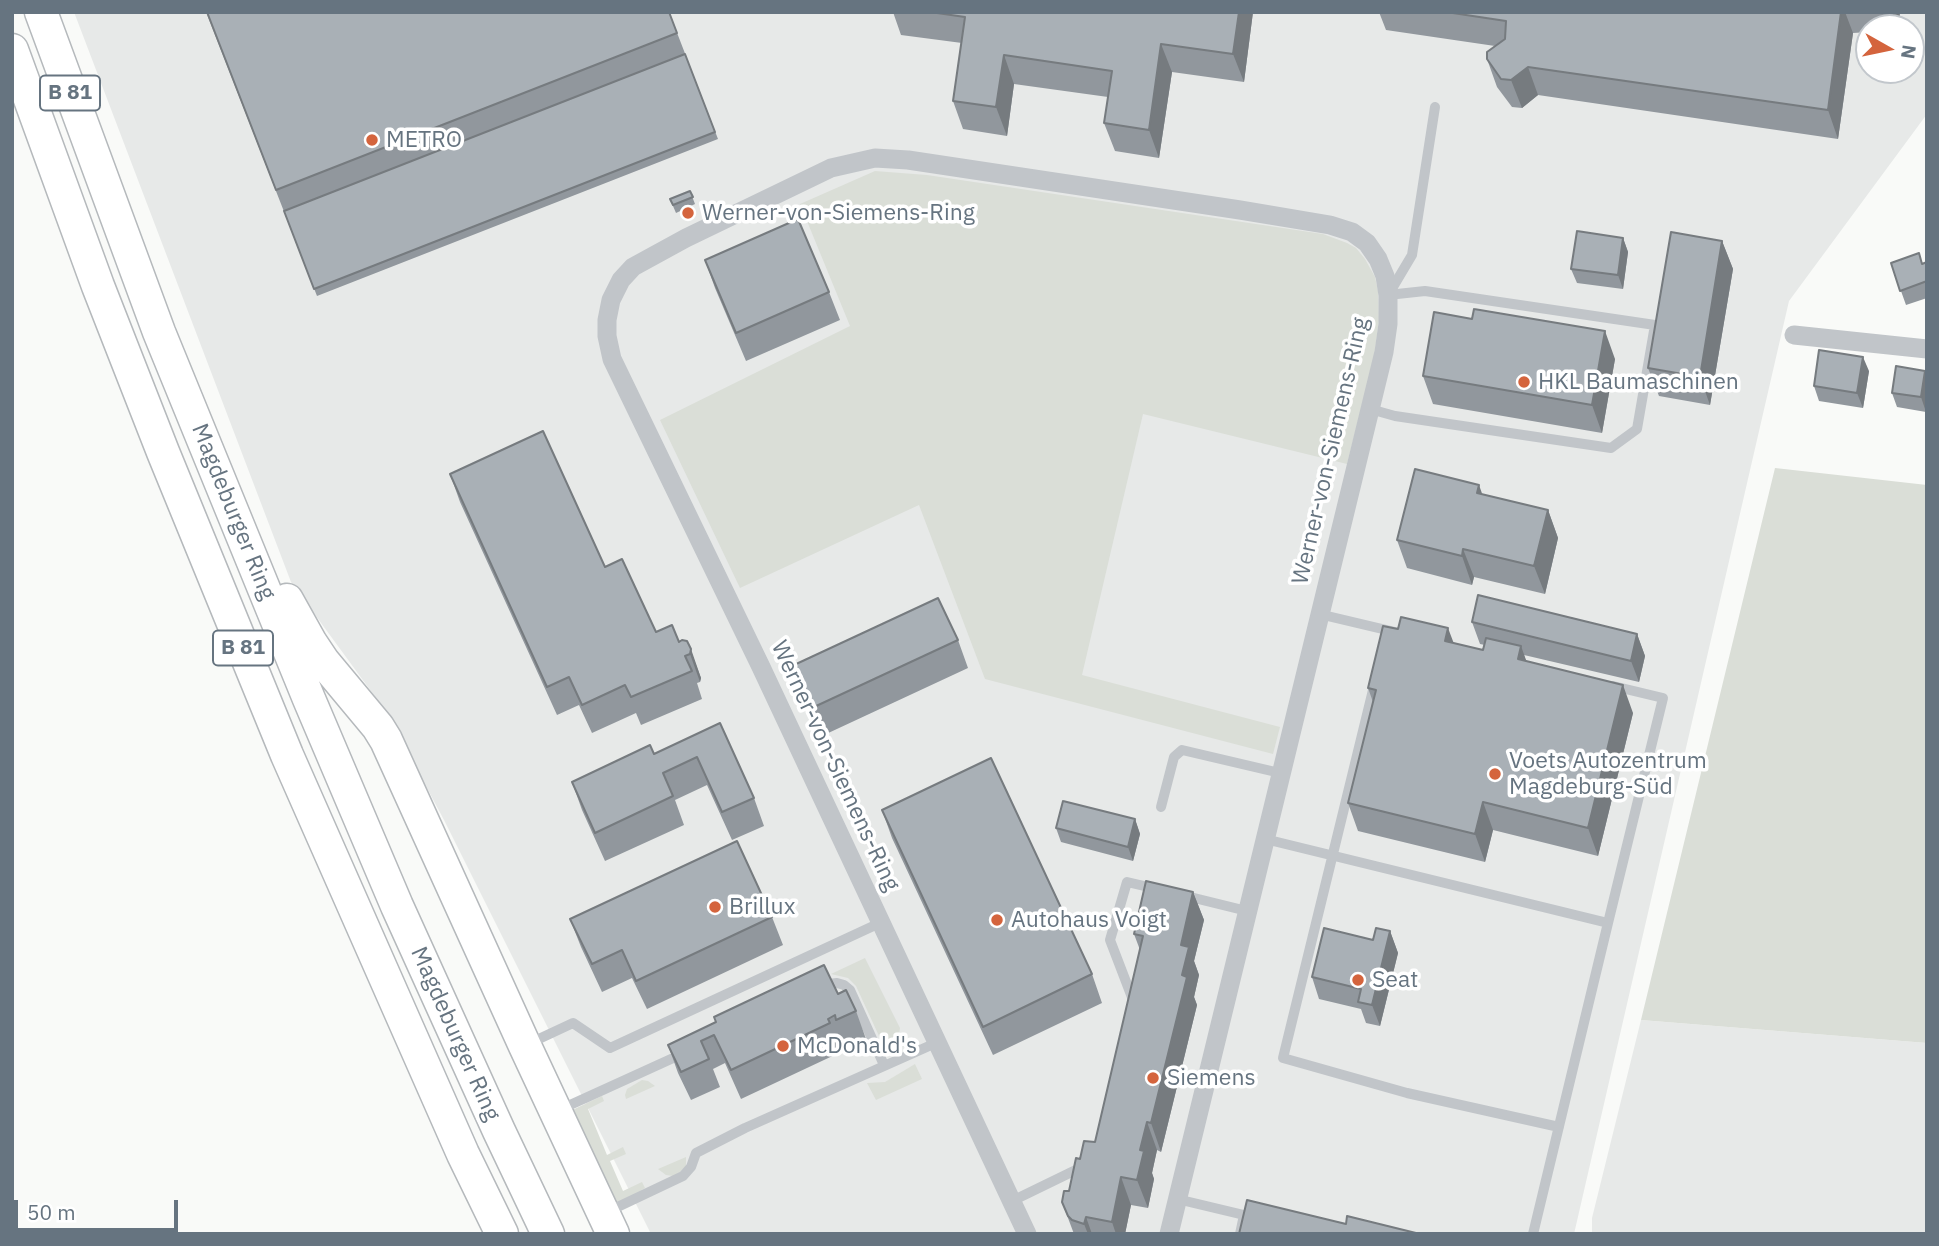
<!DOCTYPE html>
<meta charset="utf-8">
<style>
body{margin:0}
#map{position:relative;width:1939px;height:1246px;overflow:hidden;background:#f9faf8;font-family:"IBM Plex Sans",sans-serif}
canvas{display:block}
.frame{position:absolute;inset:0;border:14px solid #667480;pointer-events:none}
.north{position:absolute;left:1855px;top:14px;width:70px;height:70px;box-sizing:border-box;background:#fff;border:2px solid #c2c7cc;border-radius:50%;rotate:99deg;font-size:19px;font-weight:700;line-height:28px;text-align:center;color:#667480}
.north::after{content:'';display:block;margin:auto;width:24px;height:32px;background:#d4643d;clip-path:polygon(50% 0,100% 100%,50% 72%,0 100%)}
.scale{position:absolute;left:14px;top:1200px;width:164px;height:32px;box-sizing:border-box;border:4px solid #667480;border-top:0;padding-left:9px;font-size:21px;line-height:24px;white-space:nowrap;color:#667480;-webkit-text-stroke:5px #fff;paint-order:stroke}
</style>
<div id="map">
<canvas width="1939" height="1246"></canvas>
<div class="frame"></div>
<div class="north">N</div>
<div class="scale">50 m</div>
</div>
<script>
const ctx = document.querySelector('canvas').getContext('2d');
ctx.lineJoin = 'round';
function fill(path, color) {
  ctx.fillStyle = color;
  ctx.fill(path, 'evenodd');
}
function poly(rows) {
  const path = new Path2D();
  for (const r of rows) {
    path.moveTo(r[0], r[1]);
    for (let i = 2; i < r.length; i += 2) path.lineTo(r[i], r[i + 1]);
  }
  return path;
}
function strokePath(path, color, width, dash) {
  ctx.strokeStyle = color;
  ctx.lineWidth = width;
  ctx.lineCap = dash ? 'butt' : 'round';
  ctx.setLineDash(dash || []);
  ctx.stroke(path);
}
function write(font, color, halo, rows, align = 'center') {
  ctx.font = font + ' "IBM Plex Sans",sans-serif';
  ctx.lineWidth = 7;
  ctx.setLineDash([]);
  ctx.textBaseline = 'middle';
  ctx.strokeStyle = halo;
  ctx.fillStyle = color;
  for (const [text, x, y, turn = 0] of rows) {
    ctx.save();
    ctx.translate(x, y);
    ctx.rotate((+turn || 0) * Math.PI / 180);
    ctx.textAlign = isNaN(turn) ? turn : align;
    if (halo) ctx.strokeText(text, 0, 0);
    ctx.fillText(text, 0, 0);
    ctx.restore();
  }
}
fill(poly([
 [74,12,1927,12,1927,114,1789,301,1574,1234,651,1234,444,820,387,713,291,582],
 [1869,28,1911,28,1911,70,1869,70],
 [1641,1020,1927,1043,1927,1234,1592,1234,1592,1218]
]), '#e7e9e8');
fill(poly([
 [875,171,927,175,1323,234,1347,243,1356,248,1365,259,1375,277,1378,291,1379,320,1374,357,1347,464,1143,414,1082,675,1280,727,1273,754,985,679,919,505,740,588,660,420,850,326,800,204],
 [1775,468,1927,485,1927,1043,1641,1020],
 [865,958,900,1028,899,1035,896,1042,885,1049,856,986,848,978,831,974],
 [915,1064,922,1079,876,1100,867,1083,885,1082],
 [642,1080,648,1081,655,1086,626,1099,625,1095,627,1089],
 [602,1096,604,1101,588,1109,607,1155,623,1147,626,1154,610,1161,623,1191,642,1182,645,1188,620,1203,611,1202,568,1112],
 [686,1157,686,1166,678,1174,673,1176,666,1175,658,1169]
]), '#daded7');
const trunk = poly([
 [41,12,159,332,309,699,397,906,499,1131,548,1234],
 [12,50,98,286,163,452,287,755,463,1154,502,1234],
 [287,600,311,643,323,661,378,727,386,740,525,1046,613,1234]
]);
strokePath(trunk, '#b5b9bc', 35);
strokePath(poly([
 [1390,292,1412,255,1435,107],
 [1370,409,1395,416,1611,448,1637,429,1655,325,1425,291,1388,295],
 [1319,614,1395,632],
 [1374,686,1283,1058,1407,1093,1559,1127],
 [1161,807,1174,757,1182,750,1280,773],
 [1265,839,1608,923,1663,698,1613,686],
 [1186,896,1247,911],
 [822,987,829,984,837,983,844,985,850,990,884,1065],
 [1133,1000,1110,940,1127,882,1157,889],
 [528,1044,573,1023,610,1048,882,922],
 [559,1110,682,1054],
 [1177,1199,1244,1215,1240,1234],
 [1012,1201,1084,1166],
 [607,1212,683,1176,691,1167,696,1153,745,1128,938,1042],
 [1533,1234,1608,923]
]), '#c1c5c9', 10);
strokePath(poly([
 [1794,335,1927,349],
 [1027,1234,761,667,612,359,607,336,607,320,611,300,621,280,633,267,686,238,831,168,875,158,908,160,1240,210,1330,225,1352,232,1367,243,1378,259,1385,276,1388,295,1388,324,1384,352,1169,1234]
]), '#c1c5c9', 19);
strokePath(trunk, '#fff', 32);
fill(poly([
 [206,12,669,12,718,139,317,296],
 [893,12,1253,12,1244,82,1172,72,1159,158,1115,151,1104,123,1108,97,1014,84,1007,136,963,129,953,101,962,43,901,35],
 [1379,12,1900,12,1898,28,1869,28,1869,32,1853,33,1838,139,1538,95,1522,108,1512,107,1497,87,1487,59,1495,46,1386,30],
 [690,191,695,204,676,213,670,199],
 [1623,238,1628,252,1623,289,1577,283,1571,269],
 [1722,241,1733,269,1710,405,1659,396,1648,368],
 [705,260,829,292,840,320,746,361,715,288],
 [1927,262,1927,298,1906,305,1891,263,1923,264],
 [1472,319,1615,359,1602,433,1433,404,1423,376],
 [1869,371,1863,408,1819,401,1814,386],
 [1927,376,1926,412,1897,407,1892,393],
 [450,474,605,567,656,632,679,642,687,641,701,678,700,682,697,683,702,699,641,725,636,713,592,733,579,705,557,715,460,502],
 [1483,495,1548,510,1558,538,1545,594,1474,577,1472,585,1407,568,1397,540],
 [1472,622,1637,634,1645,656,1639,682,1524,655,1526,661,1633,713,1598,856,1493,830,1485,862,1358,831,1348,803,1373,702,1368,688,1454,643,1483,650,1485,645,1480,644],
 [958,640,968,668,824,735,805,693,794,665],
 [720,723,754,798,764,826,732,840,707,785,675,800,684,825,605,861,582,810,572,782,654,754],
 [882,810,1092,974,1102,1003,993,1055,892,838],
 [1135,819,1140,834,1133,861,1061,842,1056,828],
 [1193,892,1204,920,1194,961,1199,975,1194,997,1197,1005,1161,1152,1157,1150,1152,1173,1154,1179,1148,1208,1131,1205,1125,1234,1074,1234,1062,1202,1095,1142,1140,950,1134,934],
 [772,917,783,945,647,1009,632,978,602,992,581,947,570,919],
 [1390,931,1398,953,1380,1026,1366,1023,1361,1009,1319,999,1312,977,1373,940],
 [838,994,856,1011,866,1039,847,1048,845,1044,839,1047,841,1052,741,1099,725,1063,713,1069,720,1087,691,1100,678,1073,668,1045,716,1022,714,1017]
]), '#91979d');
fill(poly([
 [1239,12,1253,12,1244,82,1233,54],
 [1841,12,1845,12,1853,33,1838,139,1828,110],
 [1892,12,1900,12,1898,28],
 [1161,44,1172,72,1159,158,1149,130],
 [1004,55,1014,84,1007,136,996,107],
 [1528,67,1538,95,1522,108,1511,80],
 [1623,238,1628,252,1623,289,1618,275],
 [1722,241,1733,269,1710,405,1700,377],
 [1605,331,1615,359,1602,433,1592,405],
 [1863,357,1869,371,1863,408,1857,393],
 [1925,371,1927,376,1926,412,1921,397],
 [1479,485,1489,513,1477,493],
 [1548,510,1558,538,1545,594,1534,566],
 [1463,549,1474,577,1472,585,1462,556],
 [1448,628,1459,657,1445,641],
 [1637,634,1645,656,1639,682,1631,661],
 [1521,646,1531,674,1518,659],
 [691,649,701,678,700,682,690,654],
 [1623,685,1633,713,1598,856,1588,828],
 [1483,802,1493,830,1485,862,1475,834],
 [1135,819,1140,834,1133,861,1128,847],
 [1193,892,1204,920,1194,961,1199,975,1194,997,1197,1005,1161,1152,1151,1123,1182,975,1181,945],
 [1390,931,1398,953,1380,1026,1372,1005],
 [1147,1122,1157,1150,1152,1173,1154,1179,1148,1208,1137,1180,1140,1150],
 [1121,1177,1131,1205,1125,1234,1116,1234,1112,1222],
 [1086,1217,1092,1234,1088,1234,1084,1224]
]), '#767b7f');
const building = poly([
 [207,12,669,12,677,33,276,190,207,12],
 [930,12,1239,12,1233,54,1161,44,1149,130,1104,123,1112,71,1004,55,996,107,953,101,965,17,930,12],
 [1446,12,1841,12,1828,110,1528,67,1511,80,1501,79,1487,59,1487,52,1505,39,1506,21,1446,12],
 [685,54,715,132,314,289,284,211,685,54],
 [690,191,693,197,673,205,670,199,690,191],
 [798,219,829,292,736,333,705,260,798,219],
 [1577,231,1623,238,1618,275,1571,269,1577,231],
 [1671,232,1722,241,1700,377,1648,368,1671,232],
 [1919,253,1922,264,1927,262,1927,281,1900,291,1891,263,1919,253],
 [1474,309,1605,331,1592,405,1423,376,1434,312,1472,319,1474,309],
 [1819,350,1863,357,1857,393,1814,386,1819,350],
 [1896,366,1925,371,1921,397,1892,393,1896,366],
 [543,431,605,567,622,559,656,632,672,625,679,642,682,640,687,641,691,649,690,654,685,656,692,671,631,697,625,685,582,705,569,677,547,687,450,474,543,431],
 [1415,469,1479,485,1477,493,1548,510,1534,566,1463,549,1462,556,1397,540,1415,469],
 [1478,595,1637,634,1631,661,1472,622,1478,595],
 [938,598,958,640,814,707,794,665,938,598],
 [1401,617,1448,628,1445,641,1483,650,1486,638,1521,646,1518,659,1623,685,1588,828,1483,802,1475,834,1348,803,1376,690,1368,688,1383,626,1398,629,1401,617],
 [720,723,754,798,722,812,697,757,663,773,673,796,595,833,572,782,650,745,654,754,720,723],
 [991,758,1092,974,983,1027,882,810,991,758],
 [1063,801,1135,819,1128,847,1056,828,1063,801],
 [737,841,772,917,636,981,622,950,592,964,570,919,737,841],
 [1146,881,1193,892,1181,945,1189,947,1182,975,1187,977,1151,1123,1147,1122,1140,1150,1144,1151,1137,1180,1121,1177,1112,1222,1086,1217,1084,1224,1072,1220,1068,1216,1062,1202,1064,1191,1069,1191,1076,1158,1080,1159,1084,1141,1095,1142,1143,936,1134,934,1146,881],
 [1324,928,1373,940,1376,928,1390,931,1372,1005,1358,1002,1361,989,1312,977,1324,928],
 [824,965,838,994,846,990,856,1011,836,1020,835,1015,828,1019,830,1023,731,1070,714,1035,701,1041,709,1059,681,1072,668,1045,716,1022,714,1017,824,965],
 [1247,1200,1346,1224,1347,1216,1420,1234,1239,1234,1247,1200]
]);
fill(building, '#a9b0b6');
strokePath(building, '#767b7f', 2);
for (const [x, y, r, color] of [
 [372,140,7,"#d4643d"],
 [688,213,7,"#d4643d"],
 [1524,382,7,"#d4643d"],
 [1495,774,7,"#d4643d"],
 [715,907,7,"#d4643d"],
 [997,920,7,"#d4643d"],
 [1358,980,7,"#d4643d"],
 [783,1046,7,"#d4643d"],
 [1153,1078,7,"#d4643d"]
]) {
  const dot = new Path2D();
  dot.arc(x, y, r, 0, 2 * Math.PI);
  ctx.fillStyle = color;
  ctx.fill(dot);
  strokePath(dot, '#fff', 2.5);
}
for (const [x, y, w] of [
 [70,93,60],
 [243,648,60]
]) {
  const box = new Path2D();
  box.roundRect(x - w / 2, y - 17.5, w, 35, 5);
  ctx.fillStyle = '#fff';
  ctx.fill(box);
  strokePath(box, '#667480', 2);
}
write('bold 21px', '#667480', null, [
 ["B 81",70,93],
 ["B 81",243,648]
]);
write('23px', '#667480', '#fff', [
 ["METRO",386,140],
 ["Werner-von-Siemens-Ring",702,213],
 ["HKL Baumaschinen",1538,382],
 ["Voets Autozentrum",1509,761],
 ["Magdeburg-Süd",1509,787],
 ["Brillux",729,907],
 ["Autohaus Voigt",1011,920],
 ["Seat",1372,980],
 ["McDonald's",797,1046],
 ["Siemens",1167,1078]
], 'left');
write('23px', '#667480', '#fff', [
 ["Werner-von-Siemens-Ring",1331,451,-77],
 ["Magdeburger Ring",233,512,68],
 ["Werner-von-Siemens-Ring",835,766,65],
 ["Magdeburger Ring",455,1034,66]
]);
</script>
